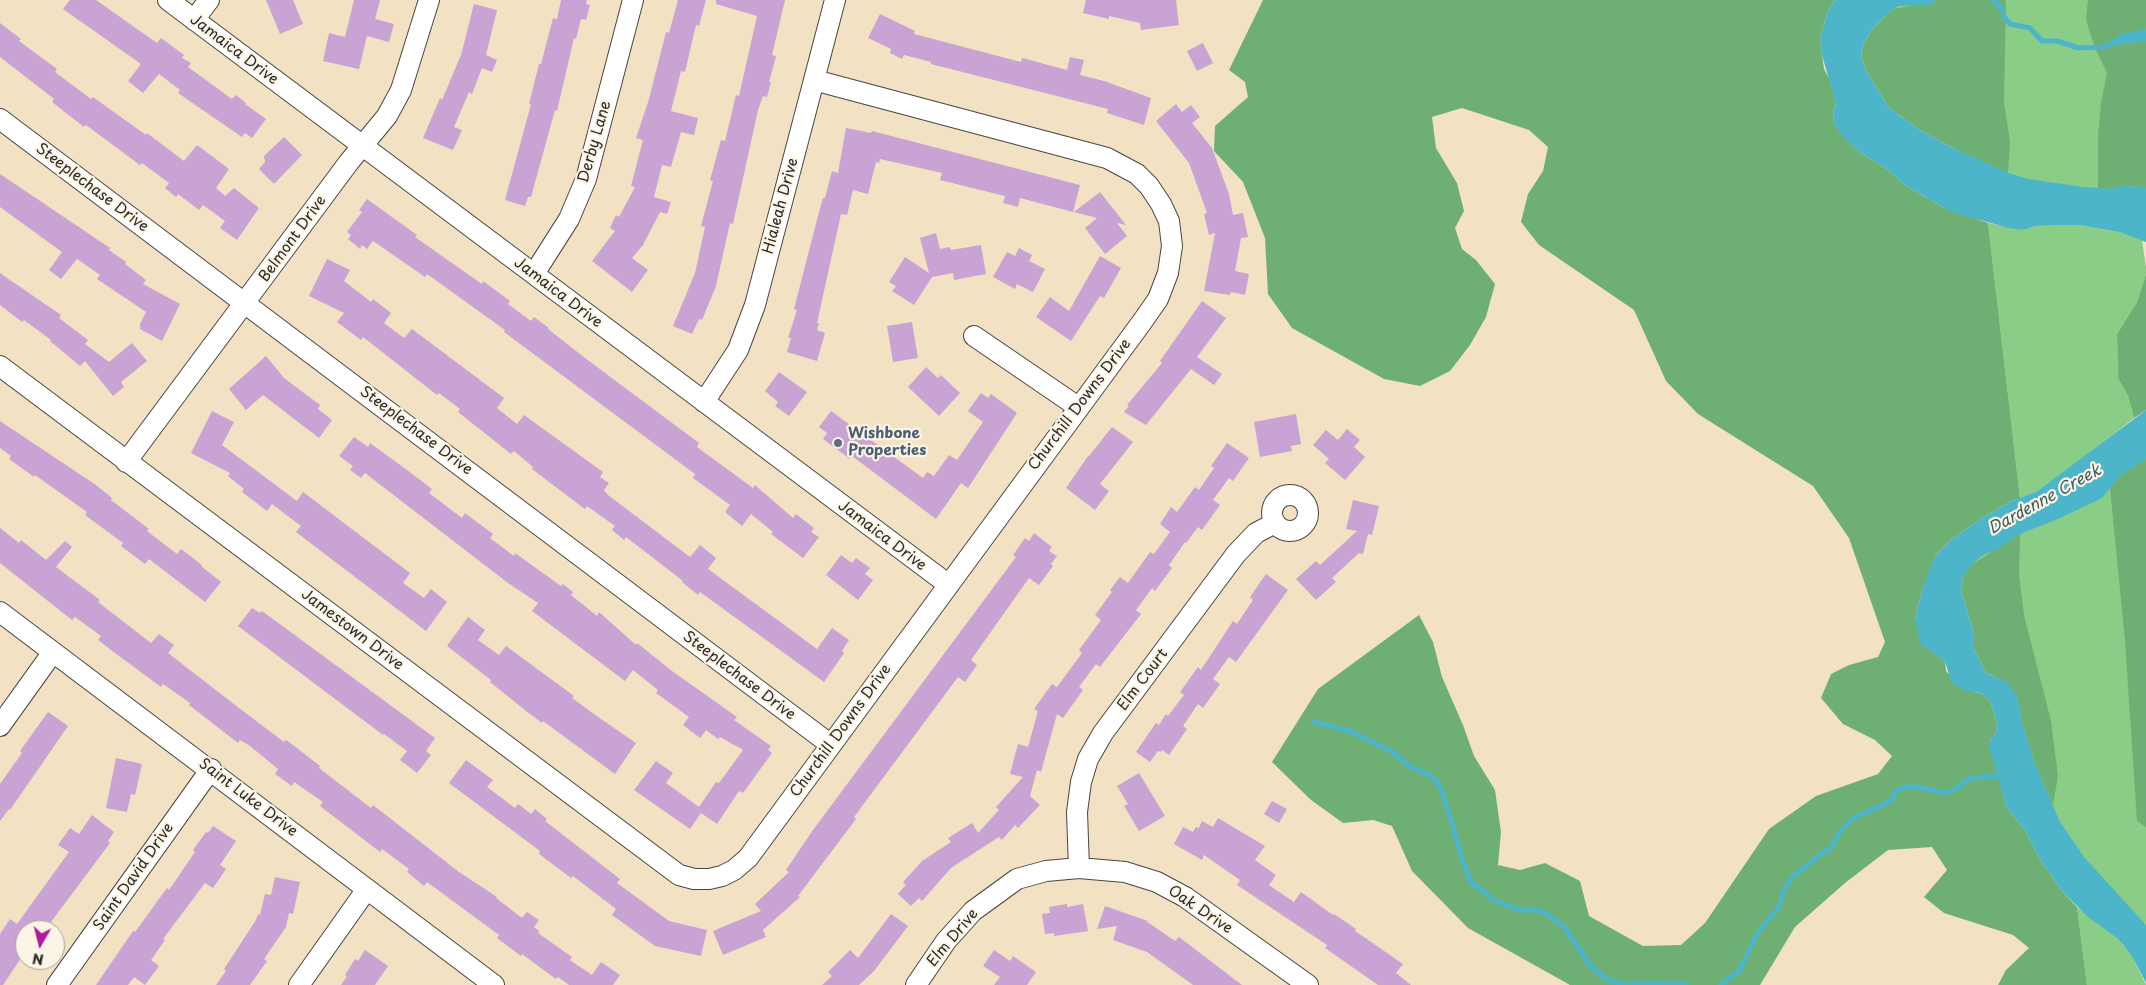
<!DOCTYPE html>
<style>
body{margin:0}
#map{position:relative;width:2146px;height:985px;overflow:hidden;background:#f3e1c3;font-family:"Playpen Sans",sans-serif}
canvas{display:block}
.north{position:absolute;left:15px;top:920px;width:50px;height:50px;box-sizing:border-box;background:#fcf5e5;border:1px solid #a8a49b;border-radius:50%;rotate:188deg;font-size:14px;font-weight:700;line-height:20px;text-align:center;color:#2b2b2b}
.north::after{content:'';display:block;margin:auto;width:18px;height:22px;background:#b5179e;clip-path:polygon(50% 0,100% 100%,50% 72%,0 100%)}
</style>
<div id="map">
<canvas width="2146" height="985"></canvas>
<div class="north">N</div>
</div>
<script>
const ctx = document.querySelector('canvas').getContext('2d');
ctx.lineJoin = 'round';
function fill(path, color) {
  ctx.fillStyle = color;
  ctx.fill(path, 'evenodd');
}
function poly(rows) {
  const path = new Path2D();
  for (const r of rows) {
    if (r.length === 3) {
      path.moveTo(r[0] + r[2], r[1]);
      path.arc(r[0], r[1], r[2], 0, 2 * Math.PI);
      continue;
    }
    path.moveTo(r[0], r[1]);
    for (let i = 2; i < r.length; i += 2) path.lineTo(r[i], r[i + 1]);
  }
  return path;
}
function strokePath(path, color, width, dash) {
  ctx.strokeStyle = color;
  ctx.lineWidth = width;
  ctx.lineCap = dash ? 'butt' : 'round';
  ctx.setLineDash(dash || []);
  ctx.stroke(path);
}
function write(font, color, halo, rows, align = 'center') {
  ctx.font = font + ' "Playpen Sans",sans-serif';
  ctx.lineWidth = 4.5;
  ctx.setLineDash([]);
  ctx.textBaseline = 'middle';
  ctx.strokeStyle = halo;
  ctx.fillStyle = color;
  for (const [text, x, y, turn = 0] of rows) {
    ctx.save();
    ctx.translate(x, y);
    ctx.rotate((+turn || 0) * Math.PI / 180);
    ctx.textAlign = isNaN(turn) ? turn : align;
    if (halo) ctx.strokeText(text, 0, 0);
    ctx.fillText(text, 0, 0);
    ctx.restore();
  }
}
fill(poly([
 [1877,0,2146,0,2146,216,1972,184],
 [1988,223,2024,230,2036,226,2079,225,2119,232,2142,240,2146,267,2146,274,2137,302,2117,334,2118,378,2128,396,2134,418,2074,465,2036,492,2020,498],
 [2146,439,2146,947,2037,810,1955,555],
 [2077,907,2117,938,2125,947,2134,960,2146,985,2087,985]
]), '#89cd87');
fill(poly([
 [1263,0,1837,0,1833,2,1827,13,1820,40,1824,69,1830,80,1836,104,1833,113,1834,123,1839,131,1859,152,1887,169,1903,184,1942,207,1988,223,2020,498,2011,501,1981,519,1953,538,1936,555,1922,591,1915,618,1931,651,1945,661,1946,671,1965,691,1974,691,1984,695,1991,703,1997,723,1996,733,1989,741,2007,808,2025,830,2040,859,2062,891,2077,907,2087,985,1998,985,2006,970,2029,948,2013,935,1944,913,1924,897,1947,870,1932,847,1888,850,1845,883,1795,927,1760,985,1570,985,1468,928,1412,871,1392,826,1373,820,1343,823,1311,800,1272,762,1318,689,1419,615,1433,642,1442,677,1463,725,1474,756,1495,790,1501,832,1498,865,1520,870,1545,863,1580,881,1589,916,1643,946,1681,945,1705,923,1769,829,1816,796,1878,774,1892,756,1875,740,1843,724,1821,698,1831,674,1849,665,1878,657,1885,642,1849,538,1813,486,1698,414,1666,381,1634,310,1539,245,1521,222,1528,194,1543,171,1548,147,1529,130,1462,108,1432,117,1436,148,1457,183,1464,211,1455,228,1462,249,1476,260,1495,284,1486,317,1470,345,1450,371,1420,386,1384,379,1292,328,1268,294,1265,238,1243,182,1214,151,1215,126,1248,97,1245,82,1229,70],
 [1936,0,2005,0,2006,3,2004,101,2010,142,2008,173,1957,150,1923,132,1889,108,1866,71,1861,55,1864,43,1873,28,1892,9,1935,2],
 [2088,0,2146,0,2146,29,2120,34,2111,43,2118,45,2146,41,2146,187,2124,186,2112,189,2098,188,2098,137,2101,103,2107,73,2094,46,2086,19],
 [2146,274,2146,410,2134,418,2128,396,2118,378,2117,334,2137,302],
 [2146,459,2146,827,2137,821,2125,641,2110,488,2121,475],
 [2020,534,2019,575,2024,615,2051,721,2058,776,2053,805,2035,764,2023,726,2017,696,1996,677,1986,673,1974,649,1974,634,1961,591,1963,577,1971,565]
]), '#6eb074');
fill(poly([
 [1837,0,1936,0,1931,5,1899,6,1892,9,1873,28,1864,43,1861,55,1866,71,1889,108,1923,132,1957,150,2008,173,2028,179,2083,187,2112,189,2124,186,2146,187,2146,242,2119,232,2079,225,2036,226,2024,230,2009,228,1958,214,1942,207,1903,184,1887,169,1859,152,1839,132,1834,123,1833,113,1836,104,1822,55,1820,40,1827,13,1833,2],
 [2146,29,2146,41,2118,45,2110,43,2120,34],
 [2146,410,2146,459,2121,475,2102,498,2058,519,2020,534,1996,550,1983,555,1971,565,1963,577,1961,591,1974,634,1974,649,1986,673,2007,682,2017,696,2023,726,2035,764,2060,822,2084,857,2146,925,2146,983,2134,960,2125,947,2117,938,2088,917,2062,891,2040,859,2025,830,2007,808,1990,750,1989,741,1996,733,1997,723,1991,703,1984,695,1974,691,1965,691,1951,682,1945,661,1923,646,1919,639,1915,618,1922,591,1932,563,1936,555,1953,538,1981,519,2011,501,2036,492,2047,484]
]), '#4cb5ca');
strokePath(poly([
 [1993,0,2003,10,2004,17,2010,24,2030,28,2042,41,2057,41,2079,48,2104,47,2116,41],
 [1314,722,1350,731,1368,740,1393,752,1409,766,1433,777,1441,789,1453,826,1461,856,1471,882,1495,901,1520,910,1536,910,1546,913,1565,928,1590,965,1606,979,1625,985,1660,983,1687,985],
 [1720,985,1739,971,1757,934,1779,907,1784,890,1793,876,1832,846,1841,830,1853,818,1891,801,1896,791,1904,787,1917,787,1945,793,1956,789,1970,778,1998,776,2004,778]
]), '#4cb5ca', 5);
fill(poly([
 [70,0,96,0,157,43,161,38,184,55,182,58,191,63,188,67,232,99,236,95,246,103,245,104,266,119,252,138,245,133,242,137,178,93,180,90,159,74,143,93,128,81,141,64,63,9],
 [266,0,293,0,303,24,280,34],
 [354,0,380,0,375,19,394,24,389,42,367,36,359,69,323,61,329,33,345,37],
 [561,0,587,0,586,4,590,5,586,20,581,19,576,39,574,38,557,111,555,110,531,197,528,197,525,206,505,200,531,104,529,104,539,64,541,64,553,18,557,19],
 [678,0,706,0,699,26,696,25,685,72,681,71,671,111,698,118,694,135,681,132,671,167,662,165,654,197,671,202,667,214,660,212,643,245,632,258,648,270,632,292,592,261,615,231,610,228,616,215,619,217,635,187,631,186,643,140,636,138,649,99,666,32,669,33],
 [716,0,785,0,772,55,776,56,769,82,771,82,767,97,763,96,758,110,733,224,730,223,716,286,702,320,699,319,692,334,673,326,695,273,705,227,701,226,713,181,710,180,721,140,725,141,736,95,739,96,757,16,716,4],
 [1086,0,1176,0,1179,25,1141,30,1140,23,1109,16,1109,19,1083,13],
 [474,4,497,10,486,55,497,60,492,72,482,68,472,94,469,92,454,127,462,130,453,150,423,138,440,98,442,100,461,55],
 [880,14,915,31,914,34,1021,62,1022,58,1067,70,1070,57,1084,60,1080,75,1104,81,1151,98,1144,125,1107,113,1108,109,931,64,931,62,904,55,902,59,890,53,891,49,868,38],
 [0,23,21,39,19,41,57,69,55,72,91,99,93,97,146,135,147,133,184,161,197,145,229,169,216,188,225,196,234,188,259,208,237,240,220,228,225,221,203,205,199,210,178,194,176,197,165,188,169,183,142,163,140,165,86,125,84,127,52,102,54,99,0,57],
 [1203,43,1213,63,1197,71,1187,51],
 [1176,104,1182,112,1191,105,1200,117,1192,123,1212,148,1229,194,1233,215,1243,213,1248,237,1241,238,1235,271,1249,274,1245,295,1231,292,1230,295,1204,291,1215,233,1209,235,1204,214,1207,213,1189,163,1156,121],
 [846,128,871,133,872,131,1080,185,1073,212,1020,198,1018,207,1003,203,1005,196,940,180,942,173,880,159,879,163,876,162,868,194,853,190,847,215,841,214,817,323,819,323,817,330,825,333,817,361,787,352,791,338,788,338,797,310,794,309,819,212,823,198,825,198,832,171,838,173],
 [284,137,302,155,274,184,259,169,265,162,264,156],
 [0,174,110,248,109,250,126,262,125,264,146,280,143,284,180,304,162,341,140,329,140,324,146,312,97,279,100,275,77,259,61,279,49,270,62,252,0,207],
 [1100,192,1126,225,1117,223,1127,236,1105,254,1085,228,1097,218,1074,212],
 [367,199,417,235,415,237,482,284,483,281,510,301,508,304,531,321,534,317,549,328,548,329,585,358,699,443,697,447,753,488,755,485,793,518,796,514,814,528,811,532,819,537,803,558,771,534,773,532,751,514,742,526,725,512,730,505,693,478,695,474,504,332,505,330,427,274,425,277,373,241,367,249,362,245,360,249,348,239,351,235,347,232,362,212,359,210],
 [936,233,940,249,950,247,951,250,981,245,986,274,954,280,953,273,932,277,914,305,892,291,896,286,889,282,905,257,929,273,920,238],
 [1019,248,1032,255,1029,261,1045,269,1033,292,1017,284,1015,289,993,277,1007,252,1015,256],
 [1100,256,1121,268,1104,298,1100,296,1071,341,1036,317,1050,297,1069,311],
 [327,259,350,270,344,281,371,302,373,299,391,313,384,323,404,338,412,329,504,398,497,408,517,424,524,415,603,472,600,477,609,483,604,490,608,495,690,557,700,545,716,558,708,569,817,649,832,628,849,640,842,651,844,653,824,682,700,592,698,595,682,582,683,581,626,537,624,540,612,530,615,526,587,506,585,509,569,497,532,469,533,467,514,451,511,454,458,412,460,409,439,393,437,395,363,337,361,340,337,322,344,313,309,296],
 [0,273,61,315,59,318,88,340,85,344,109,362,132,343,147,361,121,382,124,387,113,396,85,361,80,366,50,341,51,340,24,320,22,322,0,305],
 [1202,301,1226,318,1197,357,1222,374,1214,385,1191,369,1146,425,1124,412,1129,406,1127,405,1162,363,1160,361],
 [912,322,918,358,893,362,887,326],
 [266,356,284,378,320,405,318,409,332,420,319,438,263,395,246,410,229,389],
 [926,367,938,378,941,375,960,393,939,416,908,387],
 [779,372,807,392,789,416,775,406,778,402,765,391],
 [981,393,988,398,991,394,1017,413,968,488,961,483,936,519,852,456,850,459,823,439,827,433,819,427,831,411,923,478,927,472,934,476,949,455,957,460,983,422,968,411],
 [212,411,234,422,222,445,297,501,303,492,410,573,403,583,424,598,431,589,447,602,426,631,296,532,301,526,272,504,267,511,242,492,244,489,228,476,230,473,191,453],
 [1296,414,1301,444,1291,446,1292,451,1260,457,1254,422],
 [0,421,96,485,112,498,111,500,149,529,147,531,177,554,181,549,202,565,201,566,221,582,205,602,149,559,145,564,121,546,123,543,85,515,87,512,35,475,34,477,9,459,11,456,0,448],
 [1112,427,1133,442,1100,484,1109,491,1095,510,1066,488,1088,456,1089,456],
 [1347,429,1360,440,1354,447,1365,457,1345,480,1325,463,1329,459,1313,445,1326,430,1338,440],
 [354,437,368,447,370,443,407,470,432,489,429,493,462,518,465,513,493,534,490,538,514,556,515,553,561,586,563,584,573,592,571,595,597,616,599,612,636,645,637,643,672,671,737,717,734,720,771,746,768,750,772,753,743,793,739,791,717,824,701,813,690,829,634,790,656,761,673,773,666,783,699,807,716,782,719,783,743,750,720,737,718,739,706,730,700,738,683,725,689,717,656,693,658,690,633,670,625,681,532,611,538,603,508,583,365,473,361,478,350,470,353,466,339,456],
 [1227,443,1249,458,1233,481,1229,478,1213,500,1220,505,1202,530,1198,527,1186,543,1185,542,1169,565,1172,568,1155,591,1152,588,1136,610,1141,614,1100,667,1096,664,1079,687,1083,690,1063,718,1057,714,1041,772,1037,770,1030,796,1040,805,1018,828,1015,825,1002,840,999,837,951,868,922,901,919,898,911,906,898,894,906,885,903,882,922,861,951,842,948,838,972,823,978,833,999,810,996,807,1023,777,1010,774,1018,744,1028,747,1038,711,1034,709,1052,684,1057,687,1082,653,1079,650,1101,620,1095,615,1112,592,1110,590,1120,577,1128,583,1150,552,1154,554,1170,532,1160,524,1171,507,1177,512,1195,487,1199,490,1214,468,1211,466],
 [1353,500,1379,506,1372,535,1368,534,1363,554,1359,553,1332,578,1336,582,1316,600,1296,579,1316,561,1320,565,1357,531,1346,529],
 [0,528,19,543,21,540,46,560,65,541,72,547,56,567,100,600,98,602,151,643,159,634,174,645,168,653,239,708,284,742,286,740,297,748,320,766,319,768,371,808,373,805,459,872,497,897,496,898,522,918,527,912,539,920,534,927,539,931,538,933,572,957,570,960,592,975,601,962,620,975,613,985,569,985,558,977,556,979,522,954,521,956,497,938,499,935,427,882,424,886,407,872,409,869,382,849,380,852,320,806,323,802,294,782,292,786,275,774,278,769,250,746,240,740,238,743,189,705,190,703,163,684,161,687,119,656,98,640,101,636,75,617,72,620,0,563],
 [1034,533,1052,547,1049,551,1057,556,1051,564,1053,566,1039,585,1029,578,971,660,977,665,965,682,958,677,854,817,856,819,798,896,800,897,763,930,766,937,723,955,713,931,761,911,755,904,789,872,786,870,813,830,1016,557,1013,555,1025,538,1029,541],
 [841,555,852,563,856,558,870,568,865,574,873,580,858,600,826,575],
 [1266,574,1288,590,1236,662,1229,657,1213,679,1220,684,1203,708,1198,704,1183,726,1187,729,1169,755,1162,750,1161,752,1158,751,1150,762,1136,752,1156,723,1159,725,1166,714,1168,716,1184,695,1180,692,1198,667,1201,670,1233,621,1237,624,1253,600,1250,597],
 [252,608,260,613,262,611,435,738,426,751,431,755,417,773,400,760,407,751,384,734,383,735,238,626],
 [468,617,485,630,478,640,499,655,506,646,574,696,572,698,598,717,636,743,615,774,543,721,542,723,526,711,490,682,491,680,447,646],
 [48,712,68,726,10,810,9,809,0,821,0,784,22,753,20,751],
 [116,758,142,764,135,795,131,794,127,812,106,808],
 [466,760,493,780,487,787,515,808,518,804,531,814,535,809,547,819,545,821,620,879,617,883,669,921,707,930,701,956,655,946,612,915,616,909,573,876,571,878,539,854,540,851,449,783],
 [1139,773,1165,816,1139,831,1124,806,1128,804,1117,786],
 [1272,801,1287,809,1279,823,1264,814],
 [92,815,114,832,108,841,110,843,45,930,25,930,25,952,3,985,0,985,0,934,10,919,17,924,69,852,58,845,70,828,79,834],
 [1218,818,1265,846,1255,860,1276,875,1269,885,1294,902,1301,892,1333,915,1334,914,1356,929,1355,931,1403,964,1396,973,1411,985,1378,985,1325,948,1327,945,1237,885,1240,880,1204,855,1202,860,1174,844,1183,827,1193,832,1196,827,1199,828,1202,821,1213,827],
 [213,826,236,841,220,865,226,869,213,888,205,883,163,939,165,940,151,960,159,966,145,985,134,977,128,985,96,985,133,931,135,932,167,888,169,890,195,852,193,850,206,832,208,833],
 [275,877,300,882,293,914,289,913,286,927,264,959,267,961,250,985,216,985,226,971,224,969,256,920,258,914,260,915,265,894,271,895],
 [1067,904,1067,907,1083,904,1088,931,1054,936,1054,933,1045,934,1042,914,1050,913,1049,907],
 [1105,906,1148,921,1146,921,1175,941,1179,937,1242,985,1193,985,1147,952,1113,940,1117,926,1097,929],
 [891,914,908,926,874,971,859,985,822,985,832,976,828,972,850,950,858,958],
 [365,950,388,966,375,985,341,985,347,976,345,975,355,959,358,961],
 [994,950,1010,961,1013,956,1036,972,1027,985,994,985,1000,977,983,966]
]), '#c9a3d3');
const street = poly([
 [168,0,949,585],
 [194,20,209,0],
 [0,119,831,745],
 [534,274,569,219,586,179,633,0],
 [974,336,1078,407],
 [0,366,679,875,694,879,709,879,722,876,734,870,748,858,1142,322,1158,299,1168,273,1172,246,1169,221,1161,204,1149,186,1137,174,1107,158,814,80],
 [704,402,738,350,755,305,835,0],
 [126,462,349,162,387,116,401,90,429,0],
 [1290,513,18],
 [0,612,494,985],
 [0,726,53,652],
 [1079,868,1077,812,1081,782,1088,759,1103,733,1236,554,1256,533,1275,523],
 [57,985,211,769],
 [299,985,367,889],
 [916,985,946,941,973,911,1017,879,1046,871,1079,868,1125,872,1157,882,1185,897,1308,985]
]);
strokePath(street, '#494642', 22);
strokePath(street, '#fff', 20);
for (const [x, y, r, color] of [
 [838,443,5,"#5c6f8a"]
]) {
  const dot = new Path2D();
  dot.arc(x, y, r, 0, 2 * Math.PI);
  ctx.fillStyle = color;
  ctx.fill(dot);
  strokePath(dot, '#fcf5e5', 2);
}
write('15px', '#2b2b2b', '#fcf5e5', [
 ["Jamaica Drive",234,50,37],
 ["Derby Lane",595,142,-74],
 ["Steeplechase Drive",92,188,37],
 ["Hialeah Drive",781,206,-75],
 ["Belmont Drive",293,239,-54],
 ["Jamaica Drive",558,293,37],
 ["Churchill Downs Drive",1080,405,-53],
 ["Steeplechase Drive",416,431,37],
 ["Jamaica Drive",882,536,37],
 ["Jamestown Drive",352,630,37],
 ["Steeplechase Drive",739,676,37],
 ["Elm Court",1143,680,-53],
 ["Churchill Downs Drive",841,731,-54],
 ["Saint Luke Drive",248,798,37],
 ["Saint David Drive",134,877,-55],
 ["Oak Drive",1200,910,34],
 ["Elm Drive",953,938,-50]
]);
write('bold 15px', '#4e5e75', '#fcf5e5', [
 ["Wishbone",848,434],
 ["Properties",848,451]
], 'left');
write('italic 16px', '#375b63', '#fcf5e5', [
 ["Dardenne Creek",2045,500,-29]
]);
</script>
